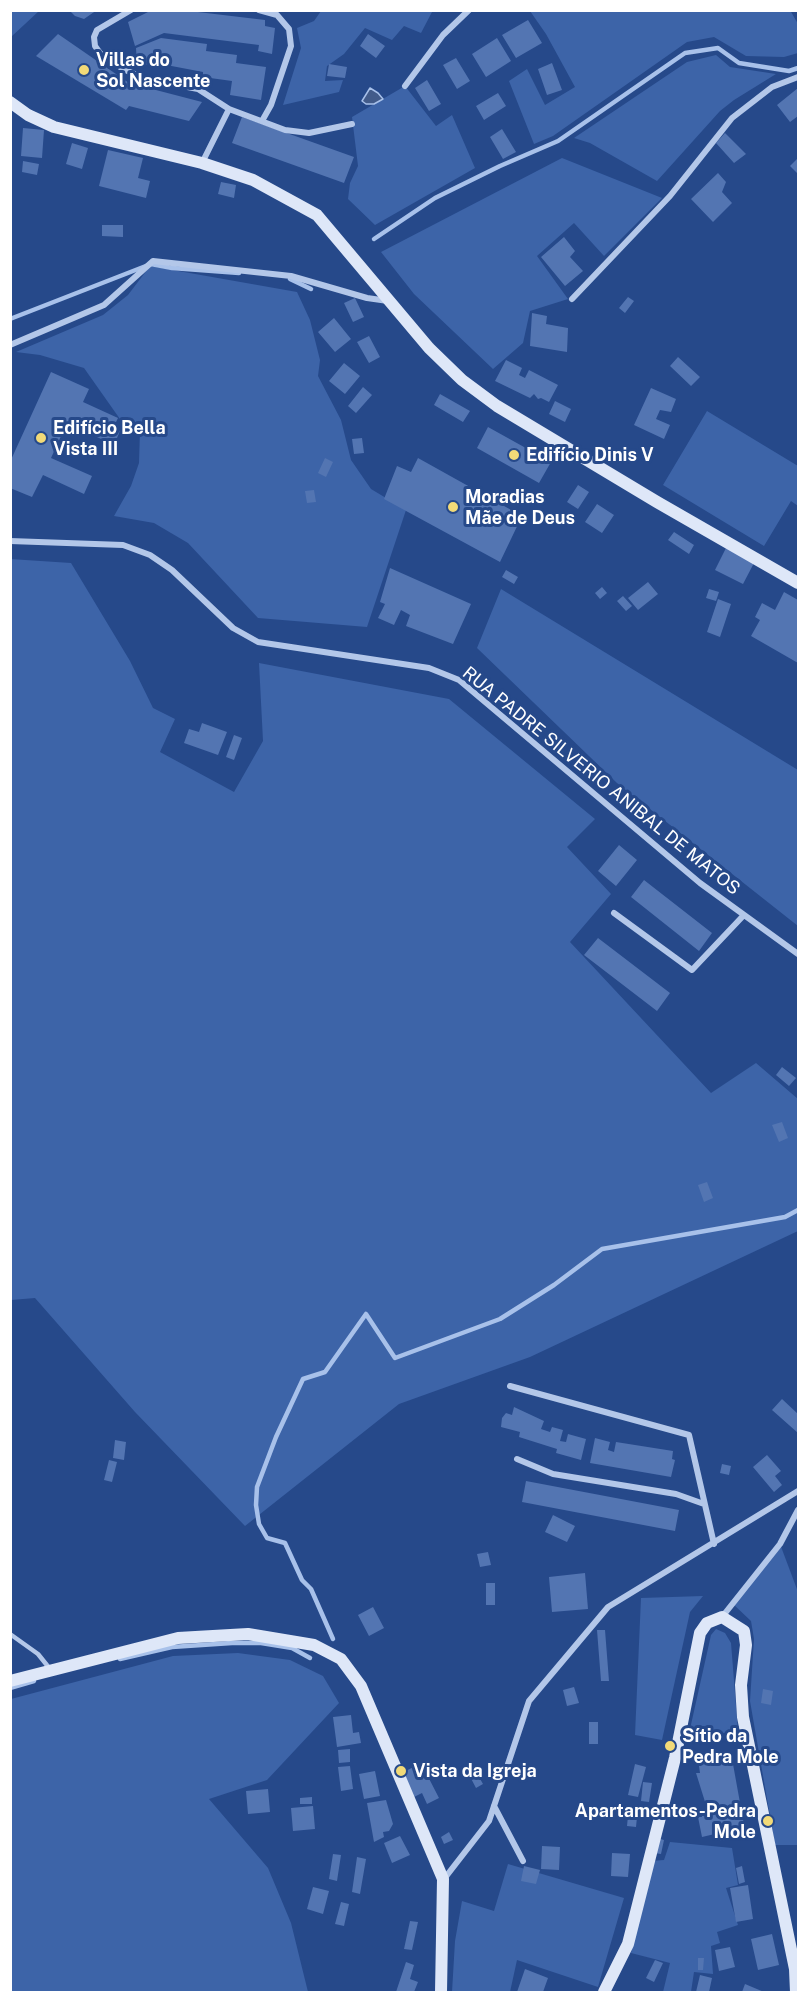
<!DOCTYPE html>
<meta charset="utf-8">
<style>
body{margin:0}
#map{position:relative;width:809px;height:2003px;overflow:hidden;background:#26498a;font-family:"Public Sans",sans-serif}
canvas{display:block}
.frame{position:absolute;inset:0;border:12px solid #fff;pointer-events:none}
</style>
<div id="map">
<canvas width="809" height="2003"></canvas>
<div class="frame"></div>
</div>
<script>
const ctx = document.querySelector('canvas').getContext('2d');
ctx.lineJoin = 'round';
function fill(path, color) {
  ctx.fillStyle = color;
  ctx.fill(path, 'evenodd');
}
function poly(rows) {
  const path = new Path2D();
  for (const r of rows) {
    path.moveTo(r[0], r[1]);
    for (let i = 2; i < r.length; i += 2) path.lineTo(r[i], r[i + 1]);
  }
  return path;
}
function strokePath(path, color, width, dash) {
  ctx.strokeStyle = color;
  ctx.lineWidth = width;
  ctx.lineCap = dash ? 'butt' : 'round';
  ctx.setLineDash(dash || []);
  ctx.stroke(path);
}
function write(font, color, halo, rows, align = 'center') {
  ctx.font = font + ' "Public Sans",sans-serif';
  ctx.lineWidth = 6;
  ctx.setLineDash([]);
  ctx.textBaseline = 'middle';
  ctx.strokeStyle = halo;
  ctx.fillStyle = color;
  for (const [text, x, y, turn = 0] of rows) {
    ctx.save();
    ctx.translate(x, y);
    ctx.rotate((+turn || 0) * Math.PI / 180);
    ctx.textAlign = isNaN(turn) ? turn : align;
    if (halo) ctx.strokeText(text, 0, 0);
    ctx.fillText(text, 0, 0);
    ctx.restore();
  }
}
fill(poly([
 [11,10,39,10,39,11,11,37],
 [429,10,432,12,421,33,404,26,392,40,365,28,344,54,327,66,325,81,343,80,339,92,283,105,301,48,297,28,314,21,321,11],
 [790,10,798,24,798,53,784,57,746,56,714,37,687,42,553,136,534,144,509,81,527,69,545,105,575,87,546,34,530,11],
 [716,55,730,67,776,74,734,100,720,111,657,181,590,143,574,138,687,62],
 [405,86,436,126,452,115,475,168,375,225,348,199,350,183,358,166,352,117],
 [562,158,662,198,604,256,574,223,537,256,568,299,530,311,523,343,493,369,414,294,381,252],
 [150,266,297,292,310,320,320,360,318,376,341,420,351,460,371,489,406,510,367,627,258,618,188,543,154,523,114,516,131,486,139,463,140,431,127,429,84,368,40,355,16,352,103,315,128,295],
 [707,411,798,466,798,506,791,501,764,546,663,485],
 [10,559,71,563,130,661,153,708,175,719,160,752,234,792,263,741,259,663,449,699,595,819,567,847,611,894,570,942,711,1093,756,1063,798,1099,798,1231,530,1357,399,1404,245,1526,135,1412,35,1298,11,1300],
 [501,589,798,770,798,926,617,783,477,648],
 [780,1544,798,1592,798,1845,775,1845,750,1701,754,1639,751,1621,733,1604],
 [703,1596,690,1612,662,1740,635,1735,641,1598],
 [716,1629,725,1633,731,1643,738,1731,688,1738,711,1635],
 [238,1653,290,1660,323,1676,339,1703,267,1780,209,1799,268,1868,291,1923,308,1992,11,1992,11,1699,173,1656],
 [670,1842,732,1848,738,1885,726,1888,738,1925,717,1932,720,1943,711,1946,713,1974,694,1972,691,1992,663,1992,670,1963,631,1953,652,1861,664,1860],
 [508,1864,624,1898,598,1987,517,1960,510,1992,452,1992,455,1941,462,1901,494,1911]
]), '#3d64a8');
const water = poly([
 [370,88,378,93,383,99,374,104,366,104,362,101,370,88]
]);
fill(water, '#425b8a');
strokePath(water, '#a8c1ea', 1.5);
strokePath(poly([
 [374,239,435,198,500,166,558,141,685,53,718,48,739,63,789,71,798,68],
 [290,279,311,289],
 [10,319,151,264,172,268,239,273],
 [333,1639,311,1589,302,1580,285,1543,267,1538,259,1524,256,1505,257,1487,276,1437,303,1379,325,1372,366,1314,395,1358,500,1319,554,1285,602,1249,785,1217,798,1210],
 [120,1659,172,1647,232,1643,261,1643,292,1648,310,1658],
 [10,1688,34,1681]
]), '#a8c1ea', 4.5);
fill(poly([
 [69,10,97,10,84,19,75,16],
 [152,10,181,10,265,20,265,26,275,28,272,54,258,51,259,45,164,33,135,46,128,22],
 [528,20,542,43,516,58,502,35],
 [58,34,129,83,202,102,189,121,129,106,126,110,36,56],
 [368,34,385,46,376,58,360,46],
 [161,38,207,44,206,51,237,55,236,63,266,67,261,100,230,95,232,81,203,77,203,72,161,64,137,65,136,48],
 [497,38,511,61,486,77,472,54],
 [456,58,470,81,457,89,443,65],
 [552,63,562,90,547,95,538,69],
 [329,64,347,67,345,78,327,76],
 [427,80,441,104,429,111,415,88],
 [798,88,798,116,790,122,777,105],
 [498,93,506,106,484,120,476,106],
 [242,117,354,157,344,183,232,143],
 [23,128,44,130,42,158,21,156],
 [502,129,516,152,503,159,490,137],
 [725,133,746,154,734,163,716,143],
 [72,143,88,148,82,169,66,164],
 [108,150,143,158,138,178,150,181,146,198,99,186],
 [798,158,798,174,790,166],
 [23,161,39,164,37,175,22,172],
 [718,173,726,182,722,192,732,203,713,222,691,199],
 [221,182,236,185,234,198,218,194],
 [102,225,123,225,123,237,102,236],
 [564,237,575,251,570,257,583,271,565,286,541,257],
 [628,297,634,301,625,313,619,308],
 [355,298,364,317,353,322,344,303],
 [532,313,547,316,546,324,568,328,567,352,530,346],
 [334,318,351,339,335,352,318,332],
 [369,336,380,357,369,363,357,342],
 [678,357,700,377,691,386,670,366],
 [506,360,522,368,519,375,525,378,529,370,558,385,549,402,541,398,538,399,534,394,530,398,495,381],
 [344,363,360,376,345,394,329,381],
 [51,372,89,389,83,402,118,418,113,428,120,431,114,445,67,423,51,458,92,476,84,494,43,475,32,497,10,488,10,462],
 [363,387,372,395,356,413,348,406],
 [651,388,676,399,671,412,660,410,656,419,670,425,664,439,634,425],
 [440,394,470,411,463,422,434,405],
 [555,401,571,409,565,422,549,414],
 [488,427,551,462,539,483,477,448],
 [362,438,364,453,354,454,352,439],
 [325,458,333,462,326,477,318,473],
 [418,458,522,516,500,562,384,499,397,466,411,472],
 [578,485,589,492,578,509,567,502],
 [314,490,316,502,307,503,305,491],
 [597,504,614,515,602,533,585,522],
 [674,532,694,545,689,554,668,540],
 [726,548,754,563,743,584,715,570],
 [390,568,471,604,453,644,406,626,410,615,401,610,394,625,378,618,385,604,380,602],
 [506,570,518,577,514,584,502,577],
 [648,582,658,594,638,610,628,598],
 [602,587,607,593,600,599,595,593],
 [709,589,719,592,716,601,706,598],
 [784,592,798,600,798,663,751,636,760,620,755,617,762,603,775,610],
 [623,596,632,606,626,611,617,601],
 [718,599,731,604,720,637,707,632],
 [202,723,227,732,218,755,184,743,189,729,199,732],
 [234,735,242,738,234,760,226,757],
 [619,845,637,860,616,886,598,871],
 [644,880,712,933,699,951,631,897],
 [598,938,670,993,657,1011,584,955],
 [782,1067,796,1078,789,1086,776,1075],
 [782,1122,788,1138,779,1142,772,1125],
 [707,1182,713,1198,704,1202,698,1185],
 [782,1399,798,1414,798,1433,772,1410],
 [514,1407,544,1421,541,1429,550,1432,552,1427,563,1430,560,1441,566,1442,568,1434,586,1439,581,1460,556,1453,557,1449,519,1437,520,1432,501,1427,502,1418,506,1413,512,1415],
 [595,1438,610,1442,608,1450,614,1452,616,1442,673,1451,672,1459,675,1460,671,1477,590,1463],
 [115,1440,126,1442,124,1460,113,1458],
 [767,1455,781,1471,775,1476,782,1485,774,1492,753,1467],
 [109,1460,117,1462,112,1482,104,1480],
 [722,1464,731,1466,729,1475,720,1473],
 [526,1481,679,1510,675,1531,522,1502],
 [553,1515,575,1526,567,1542,545,1532],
 [488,1552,491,1565,480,1567,477,1554],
 [585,1573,588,1609,552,1612,549,1577],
 [486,1583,495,1583,495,1605,486,1605],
 [373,1607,384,1628,369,1636,358,1615],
 [597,1630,605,1630,609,1681,601,1681],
 [574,1687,579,1703,567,1706,563,1690],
 [763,1689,773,1691,771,1705,761,1703],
 [351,1715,353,1733,359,1732,361,1743,337,1747,333,1717],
 [589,1722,598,1722,598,1744,589,1744],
 [350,1749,350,1762,339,1763,338,1750],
 [731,1753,746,1836,720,1841,719,1833,702,1837,698,1817,702,1817,701,1810,706,1809,706,1805,696,1773,700,1773,698,1759],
 [421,1763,439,1798,427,1804,422,1793,414,1797,402,1773],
 [471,1763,483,1784,476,1788,465,1767],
 [635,1764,646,1767,638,1797,628,1795],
 [350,1766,353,1789,341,1791,338,1767],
 [375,1771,380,1796,364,1799,359,1774],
 [643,1782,652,1783,649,1802,641,1801],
 [268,1789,270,1812,248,1814,246,1791],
 [312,1797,312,1804,300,1804,300,1798],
 [386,1800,393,1824,389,1831,383,1832,384,1837,374,1842,367,1803],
 [313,1806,315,1829,293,1831,291,1808],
 [629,1806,638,1807,636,1827,627,1826],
 [449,1832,453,1840,444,1844,441,1837],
 [400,1836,410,1855,392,1863,384,1843],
 [657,1838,664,1840,661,1854,654,1853],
 [542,1846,560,1847,559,1870,541,1869],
 [612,1853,630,1854,628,1877,611,1876],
 [333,1854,341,1855,337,1881,329,1879],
 [357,1857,366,1859,360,1894,352,1892],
 [524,1866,540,1870,536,1884,521,1881],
 [742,1866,745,1882,739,1884,736,1868],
 [748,1885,753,1919,736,1922,730,1888],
 [313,1887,329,1891,323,1914,307,1909],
 [341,1902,349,1904,344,1926,335,1924],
 [410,1921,418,1922,412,1950,404,1949],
 [772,1934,779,1965,758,1970,751,1939],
 [730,1947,735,1967,719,1971,715,1950],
 [698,1958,704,1958,703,1970,698,1970],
 [655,1960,663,1963,654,1982,646,1978],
 [406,1962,414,1965,410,1979,418,1982,414,1992,396,1992],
 [525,1969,548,1978,543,1992,517,1992],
 [700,1975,712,1978,709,1992,696,1992],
 [745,1984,764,1992,742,1992]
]), '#5375b2');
strokePath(poly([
 [10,1634,38,1654,50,1669]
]), '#b3c7e9', 4.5);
strokePath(poly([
 [131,10,97,30,94,37,95,46,100,53,123,69,146,79,198,89,229,109,285,130,309,133,352,124],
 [259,10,277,15,289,29,291,46,271,105,262,121],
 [405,86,443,35,469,10],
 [202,163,229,109],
 [572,299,670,196,732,118,772,87,798,77],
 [10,345,104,305,153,261,291,276,367,298,388,301],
 [10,541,123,545,150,555,172,570,233,628,258,642,429,668,459,680,700,883,798,954],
 [614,913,692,970,743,916],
 [510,1386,689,1435,714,1544],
 [517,1459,553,1474,676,1494,704,1504],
 [722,1617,780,1544,798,1510],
 [494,1806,523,1861],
 [444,1879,489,1821,529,1701,608,1607,798,1491]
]), '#b3c7e9', 6);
strokePath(poly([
 [10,102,28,115,54,127,202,163,253,180,317,215,429,348,462,380,497,406,657,502,798,583],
 [10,1681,178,1638,248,1634,314,1645,341,1659,361,1686,443,1879,441,1992],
 [604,1992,628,1944,675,1758,700,1633,707,1623,722,1617,744,1631,746,1645,741,1685,743,1717,795,1969,796,1992]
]), '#dee7f8', 12);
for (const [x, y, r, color] of [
 [84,70,6,"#f2da78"],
 [41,438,6,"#f2da78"],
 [514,455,6,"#f2da78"],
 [453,507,6,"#f2da78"],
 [670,1746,6,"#f2da78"],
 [401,1771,6,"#f2da78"],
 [768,1821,6,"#f2da78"]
]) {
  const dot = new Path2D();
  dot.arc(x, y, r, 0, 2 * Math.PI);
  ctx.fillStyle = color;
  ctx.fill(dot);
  strokePath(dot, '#26498a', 2);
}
write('bold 18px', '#fff', '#26498a', [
 ["Villas do",96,60],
 ["Sol Nascente",96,81],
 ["Edifício Bella",53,428],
 ["Vista III",53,449],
 ["Edifício Dinis V",526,455],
 ["Moradias",465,497],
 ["Mãe de Deus",465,518],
 ["Sítio da",682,1736],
 ["Pedra Mole",682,1757],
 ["Vista da Igreja",413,1771],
 ["Apartamentos-Pedra",756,1811,"right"],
 ["Mole",756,1832,"right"]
], 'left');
write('18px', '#fff', '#26498a', [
 ["RUA PADRE SILVERIO ANIBAL DE MATOS",601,781,39]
]);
</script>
